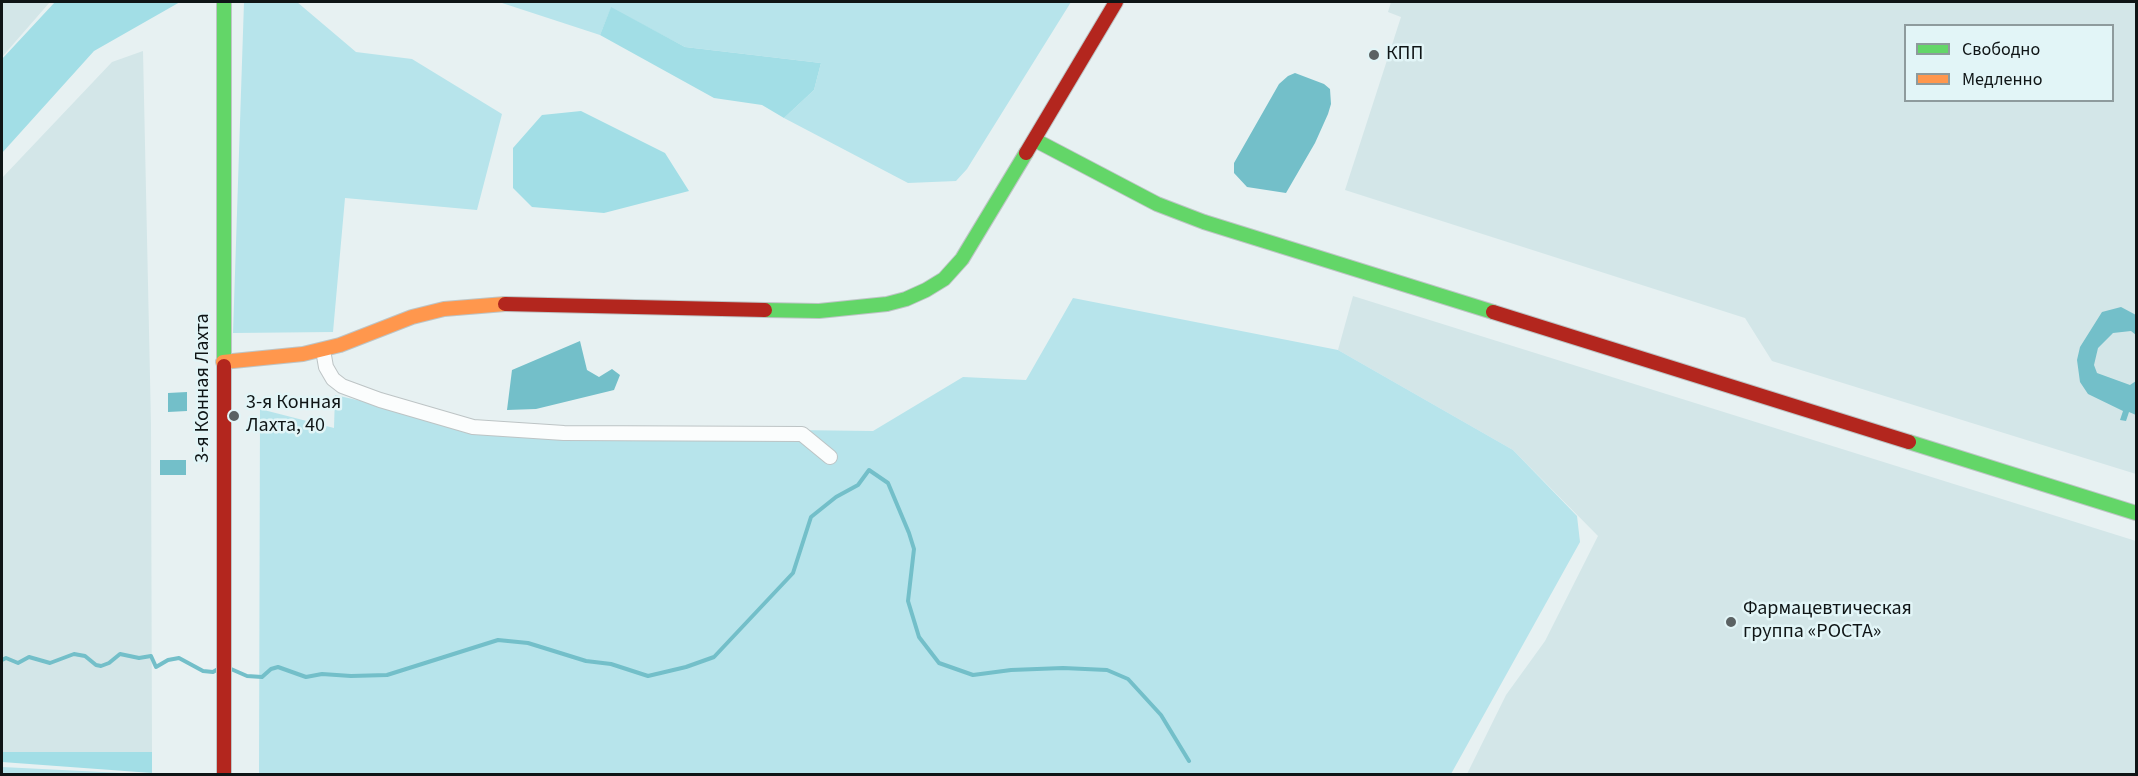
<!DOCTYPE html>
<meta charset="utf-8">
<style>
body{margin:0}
#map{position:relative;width:2138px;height:776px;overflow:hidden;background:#e7f1f2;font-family:"Source Sans 3",sans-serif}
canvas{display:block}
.frame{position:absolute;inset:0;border:3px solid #0f1516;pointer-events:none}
.legend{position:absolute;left:1904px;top:24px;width:210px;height:78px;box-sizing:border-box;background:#e2f5f7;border:2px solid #8e9b9d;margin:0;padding:8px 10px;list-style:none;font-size:18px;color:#0f1516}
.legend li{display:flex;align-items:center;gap:12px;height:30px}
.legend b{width:30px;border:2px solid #8e9b9d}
</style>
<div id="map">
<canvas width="2138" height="776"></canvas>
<div class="frame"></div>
<ul class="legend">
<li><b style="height:8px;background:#63d668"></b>Свободно</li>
<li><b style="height:8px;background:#ff974d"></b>Медленно</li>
</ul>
</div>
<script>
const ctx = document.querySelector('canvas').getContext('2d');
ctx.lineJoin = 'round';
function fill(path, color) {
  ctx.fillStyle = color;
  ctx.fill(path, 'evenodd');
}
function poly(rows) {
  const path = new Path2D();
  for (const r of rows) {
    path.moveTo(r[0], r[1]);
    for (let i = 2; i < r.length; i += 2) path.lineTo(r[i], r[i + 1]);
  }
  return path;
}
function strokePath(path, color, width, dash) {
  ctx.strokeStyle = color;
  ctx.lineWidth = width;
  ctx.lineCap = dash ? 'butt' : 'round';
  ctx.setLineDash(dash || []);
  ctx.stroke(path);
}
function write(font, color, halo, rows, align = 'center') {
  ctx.font = font + ' "Source Sans 3",sans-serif';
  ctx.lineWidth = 5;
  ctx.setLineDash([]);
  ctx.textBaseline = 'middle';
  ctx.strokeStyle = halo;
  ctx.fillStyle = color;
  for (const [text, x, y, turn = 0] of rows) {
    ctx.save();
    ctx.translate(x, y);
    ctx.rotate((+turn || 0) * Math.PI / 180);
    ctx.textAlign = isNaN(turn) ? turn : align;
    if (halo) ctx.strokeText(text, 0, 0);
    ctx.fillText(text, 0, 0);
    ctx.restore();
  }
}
fill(poly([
 [2,2,50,2,2,57],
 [1391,2,2136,2,2136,474,1772,361,1745,318,1345,190,1401,17,1388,12],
 [1906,26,2112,26,2112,100,1906,100],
 [143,51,151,424,152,752,2,752,2,178,112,62],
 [1353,296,2136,541,2136,774,1467,774,1506,695,1545,641,1598,536,1513,450,1338,350]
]), '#d3e6e8');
fill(poly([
 [244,2,297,2,356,52,412,59,502,114,477,210,345,198,333,332,233,333],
 [499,2,1071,2,967,169,956,181,908,183,784,118,814,90,821,63,685,47,611,8,600,35],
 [1073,298,1338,350,1513,450,1577,516,1580,542,1451,774,259,774,260,409,334,428,335,395,471,426,873,431,963,377,1026,380],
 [2,767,142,774,2,774]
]), '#b7e4eb');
fill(poly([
 [55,2,180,2,94,51,2,153,2,59],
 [611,7,685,47,821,63,814,90,784,118,762,105,714,98,600,35],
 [581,111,665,153,689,191,604,213,532,207,513,188,513,148,542,115],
 [152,752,152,773,2,762,2,752]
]), '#a2dee6');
fill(poly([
 [1295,73,1324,84,1330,89,1331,104,1328,114,1315,143,1286,193,1247,187,1234,173,1234,163,1279,84,1288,76],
 [2121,307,2136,315,2136,335,2131,331,2113,333,2098,348,2094,365,2097,373,2130,385,2136,381,2136,415,2129,412,2126,421,2120,420,2123,411,2088,394,2080,382,2077,360,2080,347,2102,312],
 [580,341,587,370,599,377,612,369,620,375,614,390,536,409,507,410,512,370],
 [187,392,187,411,168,412,168,393],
 [160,460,186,460,186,475,160,475]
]), '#73bfc9');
strokePath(poly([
 [2,660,6,658,18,663,29,657,50,663,74,654,85,656,96,665,101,666,109,663,120,654,139,658,151,656,156,667,168,660,179,658,203,671,213,672,218,669],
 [231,669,247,676,262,677,271,669,278,667,306,677,322,674,351,676,387,675,498,640,528,643,586,661,611,664,648,676,686,667,714,657,793,573,811,517,836,497,858,485,869,470,888,483,909,533,914,549,908,601,919,637,939,663,973,675,1011,670,1063,668,1107,670,1128,679,1161,715,1189,761]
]), '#73bfc9', 4);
const street = poly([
 [323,350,326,367,333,379,342,386,380,400,473,427,564,433,802,434,830,457]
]);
const fast = poly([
 [224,2,224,366],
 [1035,140,1157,204,1204,222,1493,312],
 [765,310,819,311,887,304,906,299,926,290,944,279,962,259,1026,153],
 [1909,442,2136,513]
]);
const slow = poly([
 [223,362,303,354,340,345,412,317,444,309,505,304]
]);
const jam = poly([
 [1026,153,1116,2],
 [505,304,765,310],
 [1493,312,1909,442],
 [224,366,224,774]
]);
strokePath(street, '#bdc4c5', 16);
strokePath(fast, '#bdc4c5', 16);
strokePath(slow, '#bdc4c5', 16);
strokePath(jam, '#bdc4c5', 16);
strokePath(street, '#fbfdfd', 14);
strokePath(fast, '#63d668', 14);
strokePath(slow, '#ff974d', 14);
strokePath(jam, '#b3261e', 14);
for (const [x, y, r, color] of [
 [1374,55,6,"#5b6263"],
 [234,416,6,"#5b6263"],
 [1731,622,6,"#5b6263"]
]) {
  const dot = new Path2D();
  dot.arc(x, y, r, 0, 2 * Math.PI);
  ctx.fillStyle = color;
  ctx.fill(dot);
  strokePath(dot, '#e2f5f7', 2);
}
write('20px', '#0f1516', '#e2f5f7', [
 ["КПП",1386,55],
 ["3-я Конная",246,404],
 ["Лахта, 40",246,427],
 ["Фармацевтическая",1743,610],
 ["группа «РОСТА»",1743,633]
], 'left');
write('20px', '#0f1516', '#e2f5f7', [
 ["3-я Конная Лахта",204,388,-90]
]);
</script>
